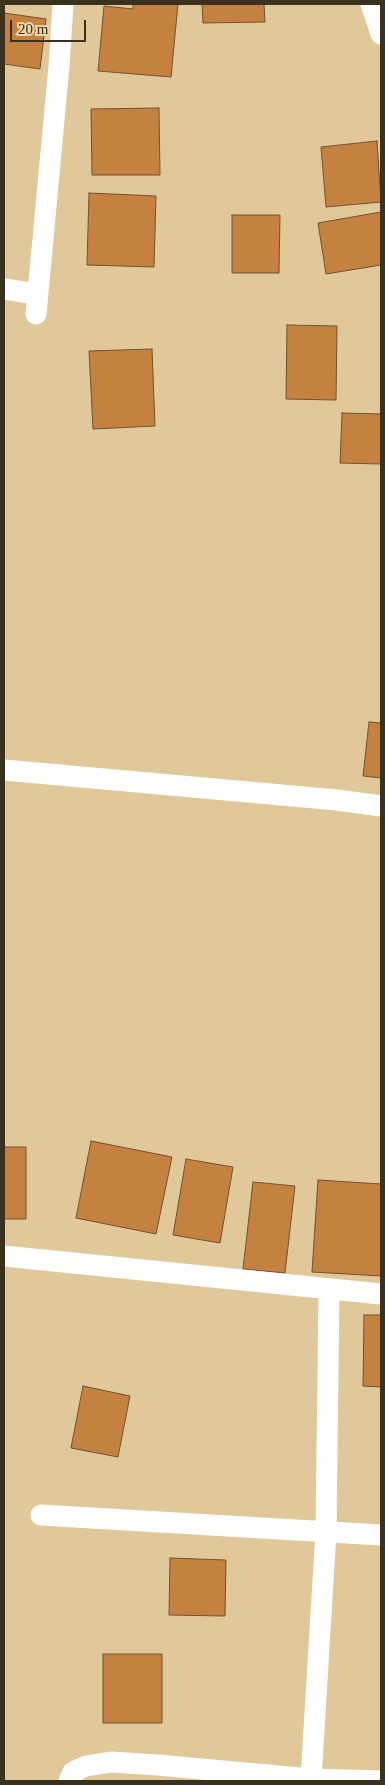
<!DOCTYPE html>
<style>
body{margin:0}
#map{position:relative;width:385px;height:1785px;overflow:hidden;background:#e1c89b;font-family:"Times New Roman",serif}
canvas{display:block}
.frame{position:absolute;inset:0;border:5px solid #3a311f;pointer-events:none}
.scale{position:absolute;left:10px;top:20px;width:76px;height:22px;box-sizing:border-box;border:2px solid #3a311f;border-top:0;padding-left:6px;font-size:15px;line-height:18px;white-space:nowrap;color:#3a311f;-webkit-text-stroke:4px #eed5a8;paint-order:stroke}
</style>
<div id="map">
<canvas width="385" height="1785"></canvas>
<div class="frame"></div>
<div class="scale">20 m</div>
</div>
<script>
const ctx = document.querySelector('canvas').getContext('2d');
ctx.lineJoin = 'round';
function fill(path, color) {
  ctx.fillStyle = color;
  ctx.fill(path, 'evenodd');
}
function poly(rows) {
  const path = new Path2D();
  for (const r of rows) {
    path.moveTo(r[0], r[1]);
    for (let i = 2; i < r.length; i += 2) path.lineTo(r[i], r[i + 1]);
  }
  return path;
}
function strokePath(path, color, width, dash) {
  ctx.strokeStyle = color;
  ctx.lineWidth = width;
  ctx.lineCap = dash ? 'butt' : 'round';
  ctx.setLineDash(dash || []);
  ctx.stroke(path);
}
const building = poly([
 [133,4,178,4,171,77,98,71,104,6,133,9,133,4],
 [202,4,264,4,265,22,203,23,202,4],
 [4,13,46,19,40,69,4,64,4,13],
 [159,108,160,175,92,175,91,109,159,108],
 [377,141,381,202,326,207,321,147,377,141],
 [89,193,156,196,154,267,87,265,89,193],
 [381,212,381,265,326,274,318,223,381,212],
 [232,215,280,215,279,273,232,273,232,215],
 [287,325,337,326,336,400,286,399,287,325],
 [152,349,155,426,93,429,89,351,152,349],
 [342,413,381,414,381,464,340,463,342,413],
 [369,722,381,723,381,778,363,776,369,722],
 [91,1141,172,1157,156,1234,76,1218,91,1141],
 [4,1147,26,1147,26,1219,4,1219,4,1147],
 [186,1159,233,1167,220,1243,173,1235,186,1159],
 [318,1180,381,1184,381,1276,312,1272,318,1180],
 [253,1182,295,1186,285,1273,243,1269,253,1182],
 [364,1315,381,1315,381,1387,363,1386,364,1315],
 [83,1386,130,1396,118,1457,71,1448,83,1386],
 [170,1558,226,1560,225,1616,169,1615,170,1558],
 [103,1654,162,1654,162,1723,103,1723,103,1654]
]);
fill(building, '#c4813f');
strokePath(building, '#735131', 1);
strokePath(poly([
 [371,4,381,34],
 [4,289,37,294],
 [36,314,59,66,63,4],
 [4,770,337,800,381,806],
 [4,1256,381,1294],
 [41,1515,381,1535],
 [311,1779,326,1532,329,1289],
 [69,1781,73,1772,86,1766,111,1762,158,1765,311,1779,381,1781]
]), '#fff', 21);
</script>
